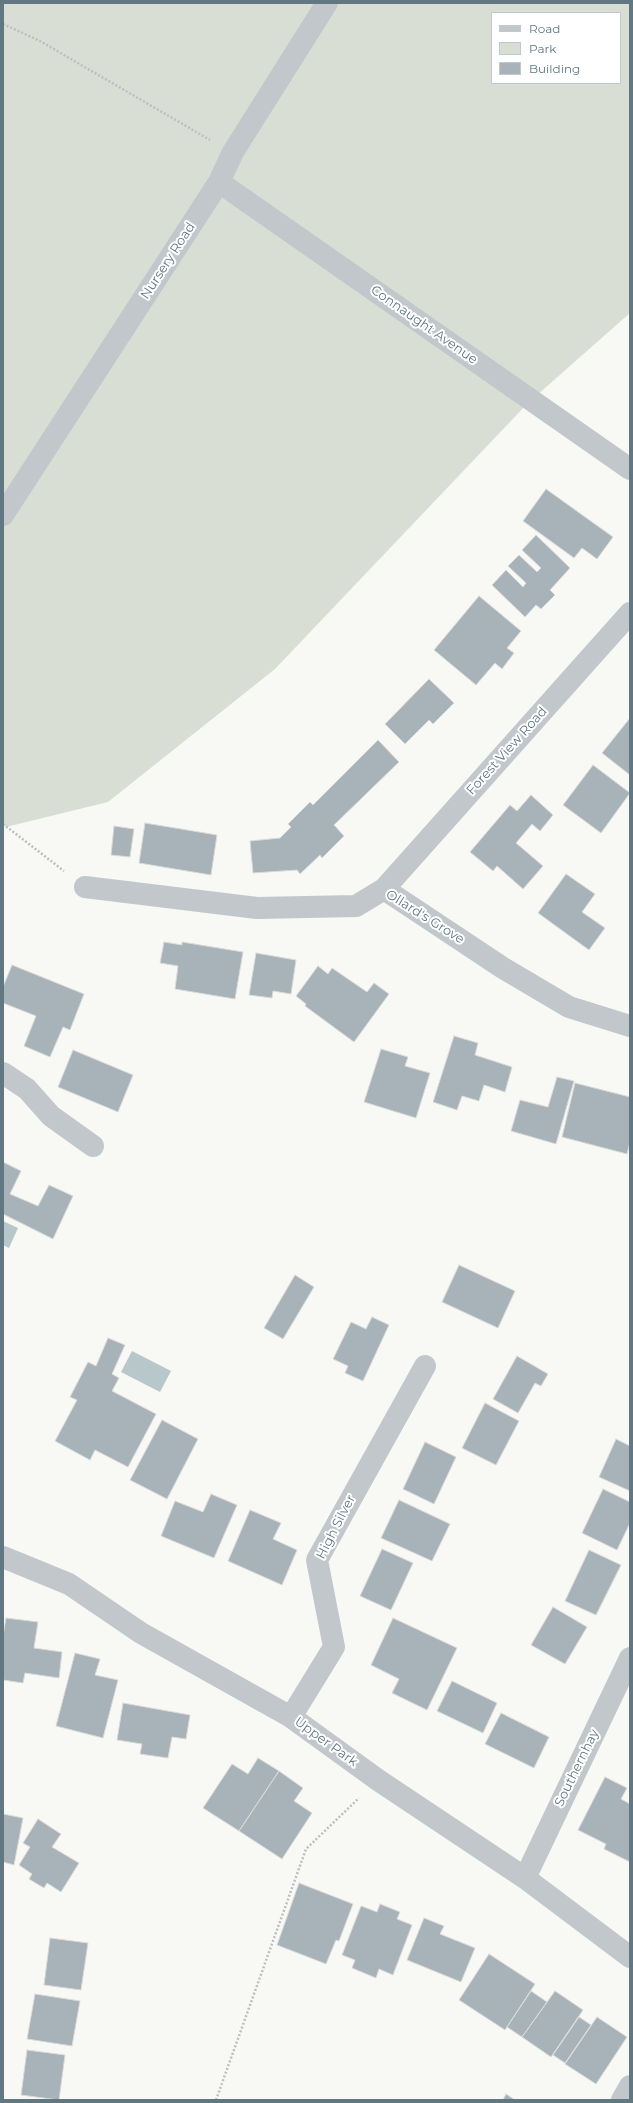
<!DOCTYPE html>
<style>
body{margin:0}
#map{position:relative;width:633px;height:2103px;overflow:hidden;background:#f8f8f5;font-family:Montserrat,sans-serif}
canvas{display:block}
.frame{position:absolute;inset:0;border:4px solid #617782;pointer-events:none}
.legend{position:absolute;left:491px;top:12px;width:130px;height:72px;box-sizing:border-box;background:#fff;border:1px solid #c0c9cd;margin:0;padding:5px 7px;list-style:none;font-size:12px;color:#617782}
.legend li{display:flex;align-items:center;gap:8px;height:20px}
.legend b{width:20px;border:1px solid #c0c9cd}
</style>
<div id="map">
<canvas width="633" height="2103"></canvas>
<div class="frame"></div>
<ul class="legend">
<li><b style="height:5px;background:#c1c7ca"></b>Road</li>
<li><b style="height:11px;background:#d9ded4"></b>Park</li>
<li><b style="height:11px;background:#a7b3b8"></b>Building</li>
</ul>
</div>
<script>
const ctx = document.querySelector('canvas').getContext('2d');
ctx.lineJoin = 'round';
function fill(path, color) {
  ctx.fillStyle = color;
  ctx.fill(path, 'evenodd');
}
function poly(rows) {
  const path = new Path2D();
  for (const r of rows) {
    path.moveTo(r[0], r[1]);
    for (let i = 2; i < r.length; i += 2) path.lineTo(r[i], r[i + 1]);
  }
  return path;
}
function strokePath(path, color, width, dash) {
  ctx.strokeStyle = color;
  ctx.lineWidth = width;
  ctx.lineCap = dash ? 'butt' : 'round';
  ctx.setLineDash(dash || []);
  ctx.stroke(path);
}
function write(font, color, halo, rows, align = 'center') {
  ctx.font = font + ' Montserrat,sans-serif';
  ctx.lineWidth = 4;
  ctx.setLineDash([]);
  ctx.textBaseline = 'middle';
  ctx.strokeStyle = halo;
  ctx.fillStyle = color;
  for (const [text, x, y, turn = 0] of rows) {
    ctx.save();
    ctx.translate(x, y);
    ctx.rotate((+turn || 0) * Math.PI / 180);
    ctx.textAlign = isNaN(turn) ? turn : align;
    if (halo) ctx.strokeText(text, 0, 0);
    ctx.fillText(text, 0, 0);
    ctx.restore();
  }
}
fill(poly([
 [3,3,630,3,630,313,528,403,275,669,108,802,6,827,3,824],
 [492,13,620,13,620,83,492,83]
]), '#d9ded4');
fill(poly([
 [3,1221,18,1228,9,1248,3,1245],
 [132,1351,171,1371,160,1392,121,1372]
]), '#b7c7ca');
const building = poly([
 [546,489,613,537,597,559,582,548,574,558,523,521,546,489],
 [536,535,570,568,550,590,555,595,541,609,536,605,525,617,492,585,506,570,523,587,526,583,508,566,519,555,537,572,541,568,522,550,536,535],
 [479,596,521,631,507,648,514,653,502,669,495,663,476,685,434,650,479,596],
 [429,679,454,703,433,724,429,720,405,744,385,724,429,679],
 [630,718,630,775,602,753,630,718],
 [378,740,399,762,334,825,344,836,322,858,320,855,300,874,297,870,253,873,250,841,280,838,291,827,288,824,310,802,313,805,378,740],
 [593,765,630,793,601,833,563,805,593,765],
 [531,795,553,815,540,831,532,824,516,843,543,866,523,889,497,866,493,871,470,852,510,805,517,811,531,795],
 [145,823,217,835,211,875,139,863,145,823],
 [114,826,134,829,130,857,111,855,114,826],
 [566,874,595,894,582,912,605,928,589,950,538,913,566,874],
 [164,942,182,945,182,942,243,952,235,999,175,989,178,966,160,963,164,942],
 [256,953,296,960,291,994,273,991,272,998,249,995,256,953],
 [12,965,84,994,70,1030,63,1027,50,1057,24,1046,36,1016,3,1003,3,987,12,965],
 [318,966,328,974,332,968,367,992,374,983,389,994,354,1042,305,1006,306,1004,296,996,318,966],
 [454,1036,478,1043,475,1055,512,1067,505,1092,484,1085,479,1101,462,1096,457,1110,433,1102,454,1036],
 [381,1049,408,1057,405,1066,430,1073,416,1118,364,1102,381,1049],
 [73,1050,133,1075,118,1112,58,1087,73,1050],
 [557,1077,574,1081,556,1144,511,1131,520,1100,548,1107,557,1077],
 [575,1083,630,1097,630,1142,627,1154,562,1137,575,1083],
 [3,1162,21,1171,10,1194,38,1206,49,1185,73,1196,53,1239,3,1214,3,1162],
 [459,1265,515,1291,498,1328,442,1302,459,1265],
 [295,1275,314,1287,283,1339,264,1328,295,1275],
 [372,1317,389,1325,363,1381,345,1373,348,1366,333,1359,351,1322,366,1329,372,1317],
 [108,1338,125,1345,112,1374,119,1378,112,1391,156,1414,128,1467,95,1450,90,1460,55,1441,77,1400,70,1397,88,1362,96,1366,108,1338],
 [517,1356,548,1374,541,1386,535,1383,518,1413,493,1399,517,1356],
 [485,1403,519,1421,496,1465,462,1448,485,1403],
 [162,1420,198,1439,167,1499,130,1480,162,1420],
 [616,1439,630,1446,630,1491,599,1477,616,1439],
 [425,1442,456,1457,434,1504,403,1489,425,1442],
 [603,1489,630,1502,630,1523,617,1550,582,1533,603,1489],
 [211,1494,237,1505,214,1558,161,1536,175,1501,203,1512,211,1494],
 [399,1500,450,1524,432,1561,381,1538,399,1500],
 [250,1510,281,1523,273,1539,297,1550,282,1585,228,1561,250,1510],
 [382,1549,413,1563,391,1610,360,1596,382,1549],
 [589,1550,621,1565,596,1615,565,1601,589,1550],
 [553,1607,587,1627,565,1664,531,1645,553,1607],
 [6,1618,38,1622,34,1648,62,1652,59,1678,25,1673,23,1683,3,1680,3,1636,6,1618],
 [393,1618,457,1648,427,1710,392,1693,399,1679,371,1665,393,1618],
 [75,1653,100,1659,95,1675,118,1680,103,1738,56,1726,75,1653],
 [452,1681,497,1703,483,1733,437,1711,452,1681],
 [123,1703,190,1715,186,1739,172,1737,168,1758,140,1754,142,1744,117,1740,123,1703],
 [501,1713,549,1737,534,1768,485,1744,501,1713],
 [258,1758,279,1771,239,1831,203,1808,232,1764,248,1774,258,1758],
 [279,1771,303,1788,294,1801,312,1813,282,1859,239,1831,279,1771],
 [605,1777,627,1788,621,1799,630,1804,630,1862,604,1849,606,1844,578,1830,605,1777],
 [3,1814,23,1818,14,1865,3,1862,3,1814],
 [38,1819,61,1834,52,1847,79,1863,61,1892,47,1883,44,1888,29,1879,32,1874,19,1865,30,1847,23,1843,38,1819],
 [299,1883,353,1904,339,1941,336,1940,326,1964,277,1945,299,1883],
 [380,1904,400,1912,397,1919,412,1925,393,1975,379,1969,376,1978,352,1968,355,1960,342,1955,361,1906,377,1912,380,1904],
 [424,1918,444,1926,440,1934,475,1948,461,1982,407,1960,424,1918],
 [50,1938,88,1943,81,1990,44,1985,50,1938],
 [489,1954,535,1984,505,2030,459,2000,489,1954],
 [531,1991,547,2002,522,2037,507,2027,531,1991],
 [555,1991,583,2010,551,2057,522,2037,555,1991],
 [35,1994,80,2001,72,2046,27,2039,35,1994],
 [579,2017,591,2025,565,2063,553,2055,579,2017],
 [597,2017,627,2037,596,2084,565,2064,597,2017],
 [27,2050,65,2055,59,2100,21,2095,27,2050],
 [506,2094,515,2100,503,2100,506,2094]
]);
fill(building, '#a7b3b8');
strokePath(building, '#dadad8', 1);
strokePath(poly([
 [3,24,40,41,210,140],
 [3,824,64,871],
 [216,2100,306,1849,359,1798]
]), '#bbbfc1', 2.5, [2, 2]);
strokePath(poly([
 [219,182,630,469],
 [3,515,219,182,233,152,327,3],
 [85,887,257,908,356,906,384,889,630,613],
 [384,889,503,968,569,1007,630,1026],
 [3,1073,27,1089,51,1116,93,1146],
 [3,1557,69,1584,141,1633,291,1717,378,1780,525,1878,630,1957],
 [291,1717,334,1647,317,1560,425,1366],
 [525,1878,630,1658],
 [622,2100,630,2086]
]), '#c1c7ca', 22);
write('13px', '#617782', '#fff', [
 ["Nursery Road",168,261,-57],
 ["Connaught Avenue",424,325,35],
 ["Forest View Road",507,751,-48],
 ["Ollard's Grove",425,917,32],
 ["High Silver",336,1527,-63],
 ["Upper Park",326,1742,36],
 ["Southernhay",577,1768,-64]
]);
</script>
